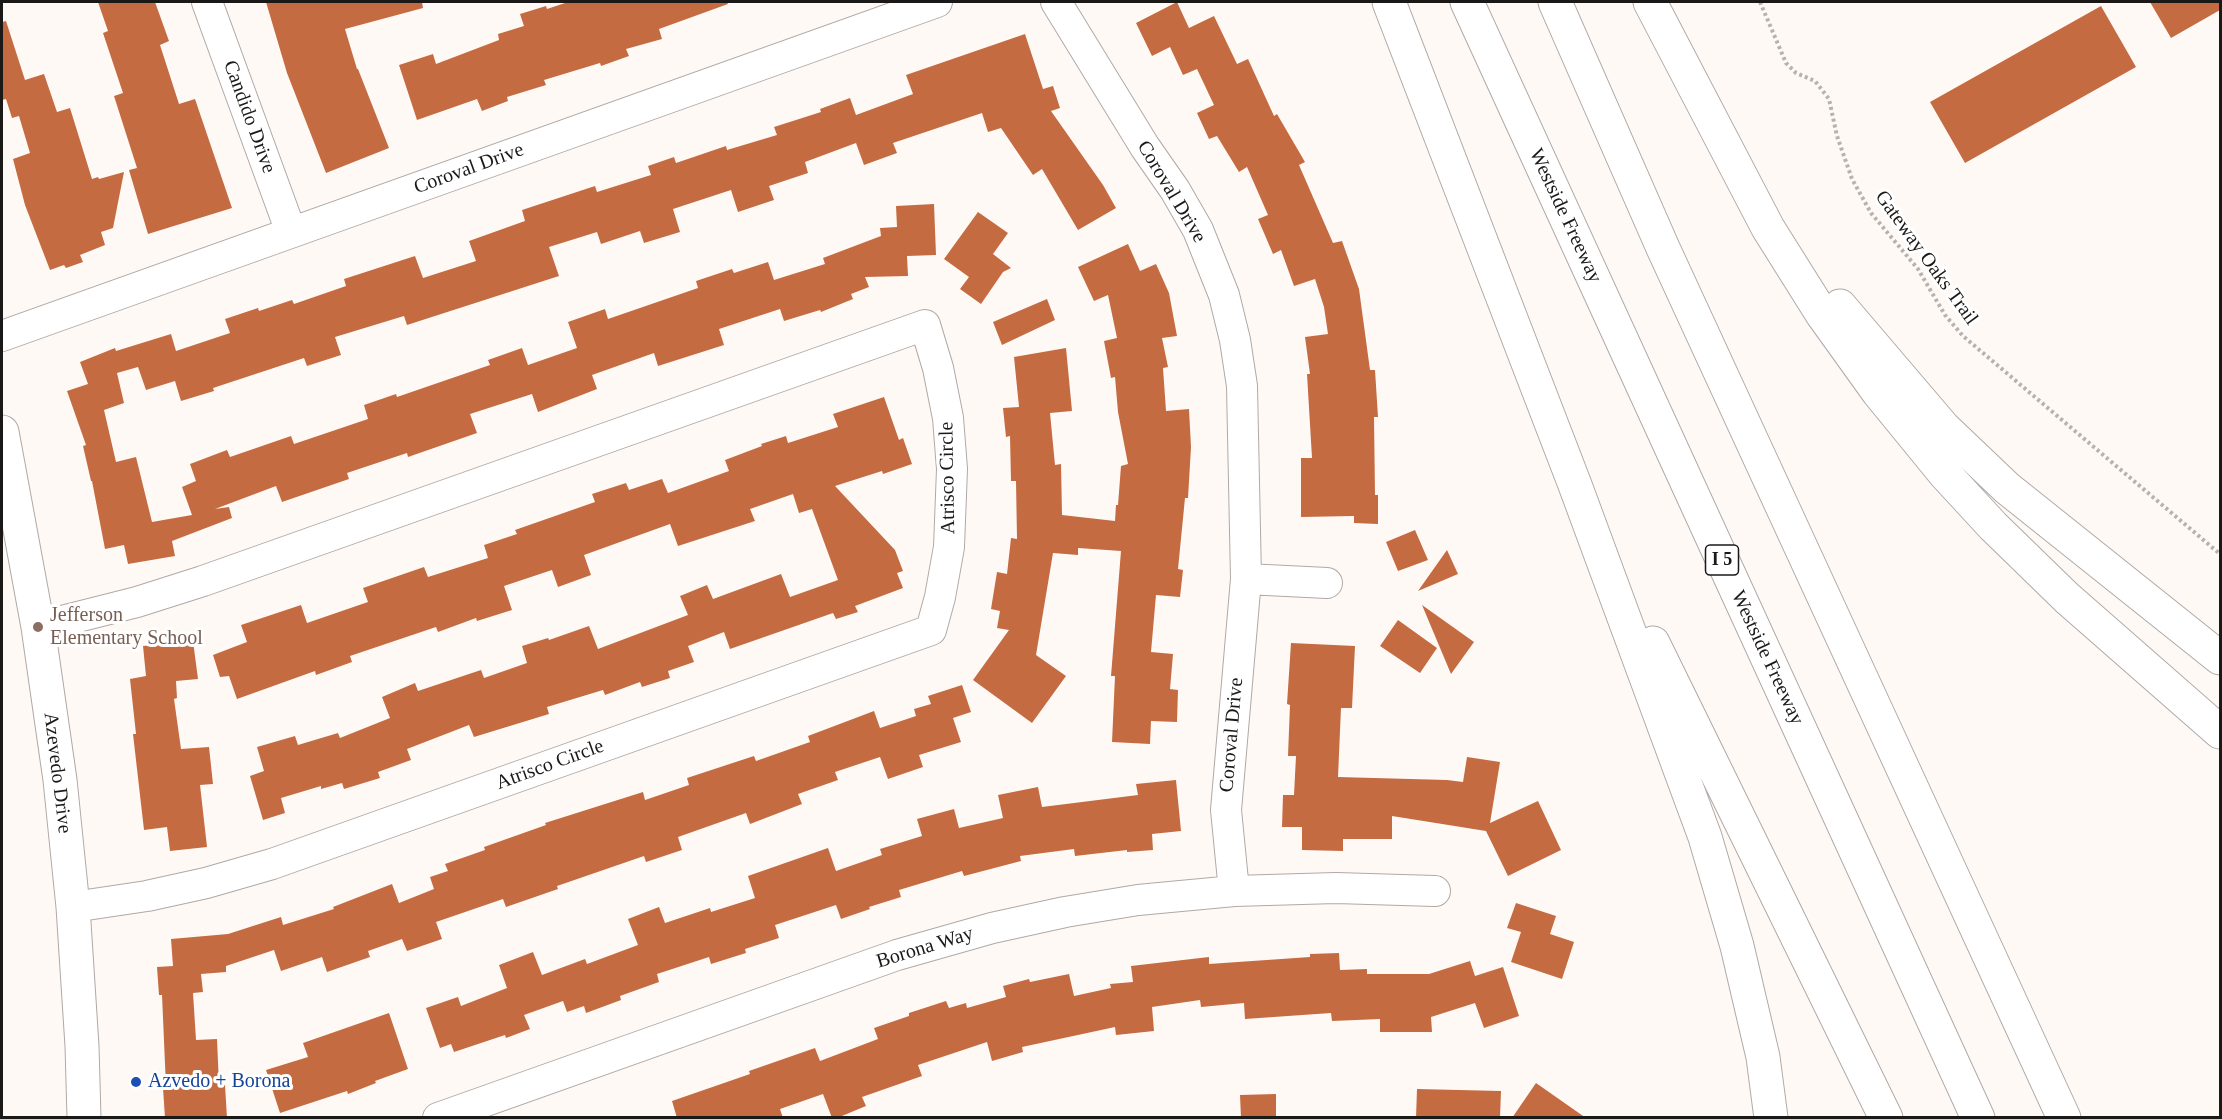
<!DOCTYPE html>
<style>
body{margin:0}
#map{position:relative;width:2222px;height:1119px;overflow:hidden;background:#fff9f6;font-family:Georgia,serif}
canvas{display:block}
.frame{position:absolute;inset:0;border:3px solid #1b1918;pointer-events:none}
</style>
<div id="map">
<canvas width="2222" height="1119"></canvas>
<div class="frame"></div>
</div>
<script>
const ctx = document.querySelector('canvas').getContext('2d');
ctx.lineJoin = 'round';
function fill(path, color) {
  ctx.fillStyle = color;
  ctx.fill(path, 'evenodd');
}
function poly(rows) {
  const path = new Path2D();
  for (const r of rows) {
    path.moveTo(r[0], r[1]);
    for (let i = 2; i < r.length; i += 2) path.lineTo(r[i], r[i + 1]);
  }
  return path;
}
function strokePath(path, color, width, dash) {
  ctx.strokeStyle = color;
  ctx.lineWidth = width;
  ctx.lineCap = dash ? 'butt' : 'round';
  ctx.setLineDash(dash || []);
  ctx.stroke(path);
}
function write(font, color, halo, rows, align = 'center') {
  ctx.font = font + ' Georgia,serif';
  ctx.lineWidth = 6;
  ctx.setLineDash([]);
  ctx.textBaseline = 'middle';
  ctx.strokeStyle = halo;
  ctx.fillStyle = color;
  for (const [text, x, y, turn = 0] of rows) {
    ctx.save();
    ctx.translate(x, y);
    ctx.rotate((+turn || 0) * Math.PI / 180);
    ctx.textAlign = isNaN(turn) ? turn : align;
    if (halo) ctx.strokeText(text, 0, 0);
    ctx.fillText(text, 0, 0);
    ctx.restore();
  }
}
fill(poly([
 [98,2,155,2,169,41,160,45,179,104,195,99,232,208,148,234,129,170,137,168,114,96,123,93,103,33,108,31],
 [266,2,422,2,423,8,345,29,357,69,358,69,389,148,326,173,287,73],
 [568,2,727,2,728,4,659,29,662,39,626,49,629,56,601,66,600,63,544,80,546,85,507,97,508,101,482,111,477,99,417,120,399,65,433,54,436,64,499,40,498,34,524,26,520,14,546,6,547,9],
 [1177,2,1189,28,1214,16,1237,64,1248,59,1274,116,1277,114,1305,162,1299,165,1333,243,1342,241,1359,289,1370,370,1375,370,1378,417,1374,417,1375,495,1378,495,1378,524,1354,523,1354,516,1301,517,1301,458,1312,458,1307,374,1310,374,1305,337,1328,334,1324,307,1315,279,1294,286,1281,250,1273,254,1258,219,1268,215,1247,167,1239,172,1217,136,1209,139,1197,113,1214,105,1197,69,1183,75,1170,47,1152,56,1136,23],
 [2150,2,2220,2,2220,10,2171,38],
 [2101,6,2136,67,1965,163,1930,102],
 [6,21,25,80,44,74,57,112,70,108,92,179,98,177,99,179,124,172,113,228,101,232,105,245,80,255,83,262,66,268,64,265,50,270,25,205,13,159,30,153,19,116,12,118,6,99,2,100,2,22],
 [1025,34,1043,89,1053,86,1060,108,1051,111,1103,185,1116,208,1078,230,1042,169,1033,175,1001,128,988,132,982,113,893,143,897,153,864,165,856,143,805,162,808,173,769,186,774,200,738,212,731,190,673,209,680,232,644,243,640,231,601,244,597,232,549,247,559,276,407,325,404,316,335,337,341,355,307,366,304,358,213,388,214,391,181,401,175,381,146,390,138,367,117,373,124,403,104,410,116,462,136,457,152,522,192,515,182,487,196,481,190,464,227,450,230,457,291,436,294,444,368,419,364,405,396,394,397,397,490,365,488,360,522,348,528,365,577,348,568,322,605,309,608,319,698,288,696,281,732,269,734,273,768,262,774,280,825,264,823,258,881,236,880,228,897,227,896,206,934,204,936,255,907,256,908,276,865,277,869,287,851,294,853,299,821,312,820,310,784,321,780,309,719,329,724,345,658,366,654,353,592,375,597,389,538,412,532,394,470,414,477,433,408,457,407,453,347,473,349,479,282,502,276,486,215,509,229,507,232,518,172,541,175,556,128,564,124,545,105,549,92,481,91,481,83,446,86,445,67,391,88,384,80,362,115,348,116,351,171,334,176,351,230,333,225,319,258,308,259,311,292,300,294,304,346,286,344,279,415,256,423,278,476,261,469,241,525,221,522,210,595,186,597,192,651,175,648,166,674,157,676,163,726,146,727,150,777,135,774,127,821,112,820,109,850,98,856,115,913,94,906,75],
 [978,212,1008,233,993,254,1011,268,1003,272,981,304,960,289,969,277,944,259],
 [1128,244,1140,271,1156,264,1169,293,1177,336,1162,338,1168,367,1163,368,1166,411,1189,409,1191,447,1188,498,1185,498,1178,569,1183,570,1180,597,1156,595,1151,652,1173,654,1170,689,1178,690,1177,722,1151,721,1150,744,1112,742,1115,676,1111,676,1121,551,1078,548,1078,555,1053,553,1036,655,1066,676,1032,723,973,680,1009,630,997,628,1000,611,991,609,997,572,1007,574,1011,538,1017,539,1016,481,1011,481,1010,436,1006,437,1003,408,1019,407,1014,357,1066,348,1072,411,1050,413,1055,465,1061,464,1062,515,1115,521,1116,505,1118,505,1121,466,1128,464,1118,412,1115,377,1111,378,1104,341,1117,338,1108,295,1094,301,1078,267],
 [1047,299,1055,320,1002,345,993,322],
 [884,397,899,440,903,438,912,464,883,474,882,471,835,486,895,550,903,571,897,573,903,588,855,606,858,612,836,619,833,613,730,649,724,632,688,646,694,662,668,671,670,678,642,687,640,682,605,695,603,690,547,707,549,714,474,737,469,725,407,749,411,760,378,772,380,778,344,789,342,783,321,789,321,786,281,798,285,813,263,820,250,776,264,771,257,747,295,736,298,745,338,733,340,738,390,718,382,697,415,683,418,691,481,670,484,678,527,663,522,646,548,638,549,640,589,626,598,649,688,615,680,596,707,585,713,599,781,574,790,597,838,580,812,509,799,513,793,494,750,509,755,521,678,546,670,524,584,555,591,575,558,587,552,570,504,586,512,610,477,621,476,618,438,632,436,627,350,656,352,662,316,675,315,671,237,699,229,676,220,677,213,655,247,642,241,625,301,605,307,623,368,602,363,588,424,567,428,577,488,558,484,545,517,534,515,530,595,502,592,494,626,483,629,490,662,479,668,493,729,471,725,460,762,446,761,444,786,436,788,443,838,427,833,414],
 [1415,530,1428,560,1398,571,1386,542],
 [1447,550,1458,574,1418,591],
 [1422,605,1474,642,1451,674],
 [1398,620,1437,648,1420,673,1380,646],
 [193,641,198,679,176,681,177,698,174,699,181,749,209,747,213,784,200,785,207,847,170,851,167,827,144,830,133,734,136,734,130,679,146,676,143,646],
 [1291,643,1355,646,1352,708,1341,708,1338,777,1447,780,1463,782,1467,757,1500,762,1490,823,1538,801,1561,850,1508,876,1486,831,1392,816,1392,839,1343,839,1343,851,1302,850,1302,827,1282,827,1283,795,1294,795,1296,756,1288,756,1290,705,1287,704],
 [962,685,971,712,953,718,961,742,919,755,923,767,888,779,880,757,835,772,838,780,798,794,802,804,750,824,746,813,678,837,682,850,646,862,644,856,557,886,558,889,506,907,503,899,436,922,442,939,407,951,402,939,368,951,370,957,327,972,322,957,281,971,274,950,226,966,226,972,201,974,203,992,193,993,196,1040,217,1039,219,1085,225,1085,227,1118,165,1118,163,1088,166,1087,162,995,159,995,157,967,173,966,171,939,228,934,281,917,283,925,334,909,333,907,392,884,399,903,434,889,430,877,448,871,445,864,485,850,484,847,546,825,545,823,643,792,645,800,689,785,687,778,754,756,756,761,810,742,808,736,874,711,880,728,916,716,914,709,931,704,928,696],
 [1176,780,1181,831,1152,834,1153,850,1127,852,1127,850,1075,856,1074,849,1020,856,1021,861,964,876,962,871,899,890,901,897,869,907,870,909,841,919,836,905,775,925,779,938,745,949,746,953,711,964,709,957,657,974,659,982,620,996,621,1000,586,1013,584,1006,567,1012,563,1001,524,1015,530,1029,506,1038,505,1035,454,1052,451,1044,440,1048,426,1008,458,997,461,1006,507,988,499,965,533,952,542,975,585,959,587,964,638,945,628,919,659,907,665,923,710,908,711,912,755,898,748,876,828,848,836,871,882,855,880,849,922,836,917,819,954,809,959,828,1003,818,998,795,1038,787,1042,807,1138,795,1136,784],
 [1516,903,1556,916,1550,934,1574,942,1562,979,1511,962,1521,932,1507,928],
 [1339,953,1340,970,1367,969,1367,974,1429,974,1470,961,1475,976,1503,967,1519,1016,1484,1028,1475,1003,1431,1017,1432,1032,1380,1032,1380,1019,1332,1021,1331,1013,1245,1019,1244,1003,1201,1007,1200,1000,1152,1007,1154,1031,1116,1035,1115,1027,1022,1047,1023,1052,992,1061,987,1042,918,1065,922,1076,862,1097,866,1106,837,1118,832,1118,823,1094,780,1109,783,1118,677,1118,672,1101,750,1074,749,1071,815,1048,820,1061,878,1039,874,1028,909,1016,909,1013,946,1001,949,1008,966,1003,967,1008,1006,997,1003,986,1029,979,1030,982,1069,974,1074,996,1111,988,1110,984,1133,982,1131,966,1209,957,1209,964,1310,957,1310,954],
 [389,1013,408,1069,375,1081,376,1083,348,1094,347,1091,280,1113,266,1070,308,1057,303,1043],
 [1536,1083,1586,1118,1512,1118],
 [1417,1089,1501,1091,1500,1118,1416,1118],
 [1276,1094,1276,1118,1241,1118,1240,1095]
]), '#c56b41');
const street = poly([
 [207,2,291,232],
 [1056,2,1145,147,1175,190,1198,230,1224,295,1235,340,1242,386,1246,579,1226,810,1234,891],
 [2,336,937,2],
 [1246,579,1327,583],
 [38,627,137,602,203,581,925,325,938,368,948,418,952,469,949,547,940,597,931,630,272,864,206,883,147,896,73,907],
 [438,1118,897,955,992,928,1065,912,1138,900,1234,891,1336,888,1435,891]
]);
const secondary = poly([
 [2,432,38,627,60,780,73,907,82,1046,84,1118]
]);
const highway = poly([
 [1389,2,1575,485,1705,837,1737,946,1763,1057,1771,1118],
 [1467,2,1978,1118],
 [1555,2,1663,248,2064,1118],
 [1650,2,1768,228,1822,314,1878,392,1945,474,1993,526,2067,598,2220,732],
 [1840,306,1944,428,2007,488,2220,658],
 [1653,643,1886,1118]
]);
strokePath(street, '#b0a9a6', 32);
strokePath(secondary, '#b0a9a6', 35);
strokePath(highway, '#b0a9a6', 35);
strokePath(poly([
 [1760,2,1786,63,1796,73,1815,81,1829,99,1837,136,1852,179,1871,213,1918,269,1945,315,1963,336,2220,554]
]), '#b7b2af', 4, [3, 3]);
strokePath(street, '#fff', 30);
strokePath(secondary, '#fff', 33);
strokePath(highway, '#fff', 33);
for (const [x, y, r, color] of [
 [38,627,6,"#8d6e63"],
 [136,1082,6,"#1a4fb4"]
]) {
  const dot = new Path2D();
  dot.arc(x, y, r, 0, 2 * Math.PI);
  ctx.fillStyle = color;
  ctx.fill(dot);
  strokePath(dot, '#fff', 2);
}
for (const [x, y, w] of [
 [1722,560,33]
]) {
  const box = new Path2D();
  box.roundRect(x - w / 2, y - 15, w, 30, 4.5);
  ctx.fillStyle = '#fff';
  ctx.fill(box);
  strokePath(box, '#1b1918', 1.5);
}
write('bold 18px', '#1b1918', null, [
 ["I 5",1722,560]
]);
write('20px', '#1b1918', '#fff', [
 ["Candido Drive",249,117,70],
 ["Coroval Drive",469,169,-20],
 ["Coroval Drive",1171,192,59],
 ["Westside Freeway",1565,216,65],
 ["Gateway Oaks Trail",1926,258,54],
 ["Atrisco Circle",948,478,-91],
 ["Westside Freeway",1767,658,65],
 ["Coroval Drive",1232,735,-85],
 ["Atrisco Circle",550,765,-20],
 ["Azevedo Drive",57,773,83],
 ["Borona Way",925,948,-17]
]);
write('20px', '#785e54', '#fff', [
 ["Jefferson",50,616],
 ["Elementary School",50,639]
], 'left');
write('20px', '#164399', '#fff', [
 ["Azvedo + Borona",148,1082]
], 'left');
</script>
